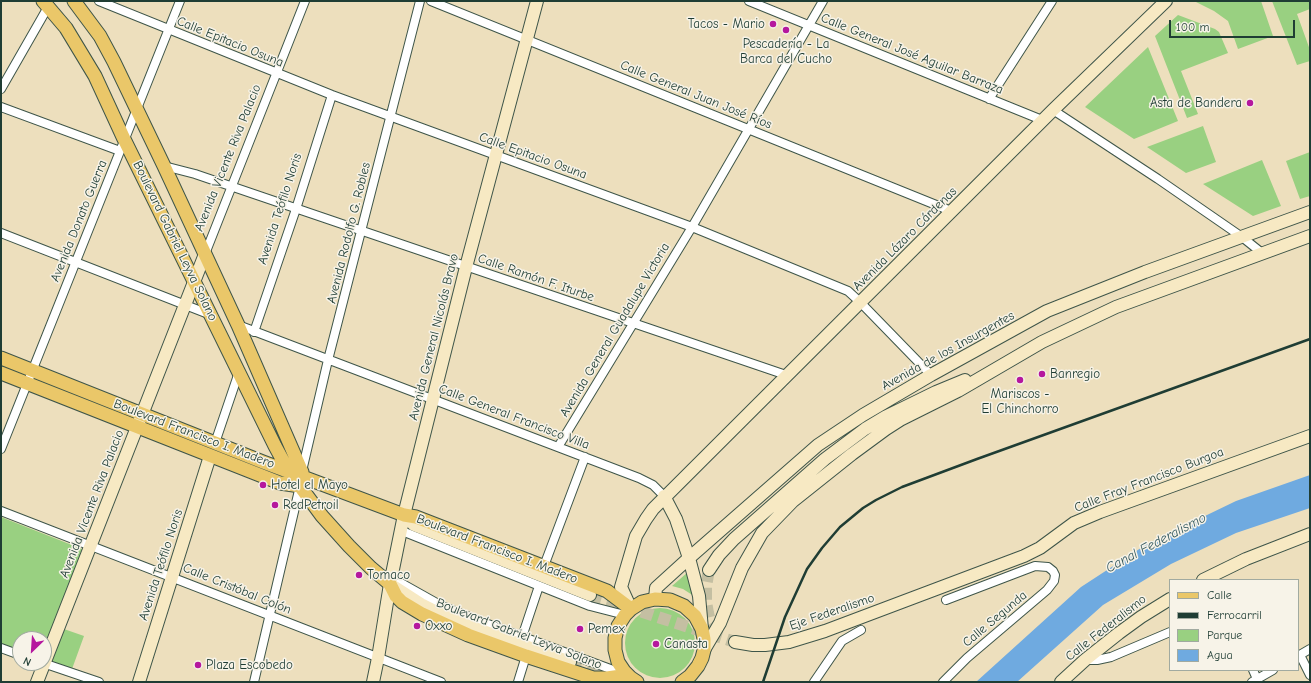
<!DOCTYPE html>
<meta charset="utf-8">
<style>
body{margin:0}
#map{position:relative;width:1311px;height:683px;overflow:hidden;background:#eddfbd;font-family:"Comic Neue",sans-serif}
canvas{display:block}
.frame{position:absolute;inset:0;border:2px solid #1f3d34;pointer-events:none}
.legend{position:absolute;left:1169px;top:579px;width:130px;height:92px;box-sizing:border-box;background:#f7f3e8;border:1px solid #a1aaa0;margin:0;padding:5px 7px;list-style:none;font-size:12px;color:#1f3d34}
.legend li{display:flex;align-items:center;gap:8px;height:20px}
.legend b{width:20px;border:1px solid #a1aaa0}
.north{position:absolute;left:12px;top:631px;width:40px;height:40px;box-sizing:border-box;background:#f7f3e8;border:1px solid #a1aaa0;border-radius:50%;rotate:205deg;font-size:11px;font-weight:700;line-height:16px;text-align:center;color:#1f3d34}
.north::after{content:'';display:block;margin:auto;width:14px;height:18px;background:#b5179e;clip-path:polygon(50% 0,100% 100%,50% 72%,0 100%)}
.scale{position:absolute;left:1169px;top:20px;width:126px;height:18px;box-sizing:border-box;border:2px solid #1f3d34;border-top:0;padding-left:5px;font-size:12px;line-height:14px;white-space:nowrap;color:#1f3d34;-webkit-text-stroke:3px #f7f3e8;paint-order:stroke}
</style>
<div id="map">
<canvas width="1311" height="683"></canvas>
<div class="frame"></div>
<ul class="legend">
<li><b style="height:5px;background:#eac769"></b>Calle</li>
<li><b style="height:5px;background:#1f3d34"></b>Ferrocarril</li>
<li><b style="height:11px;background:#99d081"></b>Parque</li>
<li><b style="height:11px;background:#6faae0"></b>Agua</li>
</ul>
<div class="north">N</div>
<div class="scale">100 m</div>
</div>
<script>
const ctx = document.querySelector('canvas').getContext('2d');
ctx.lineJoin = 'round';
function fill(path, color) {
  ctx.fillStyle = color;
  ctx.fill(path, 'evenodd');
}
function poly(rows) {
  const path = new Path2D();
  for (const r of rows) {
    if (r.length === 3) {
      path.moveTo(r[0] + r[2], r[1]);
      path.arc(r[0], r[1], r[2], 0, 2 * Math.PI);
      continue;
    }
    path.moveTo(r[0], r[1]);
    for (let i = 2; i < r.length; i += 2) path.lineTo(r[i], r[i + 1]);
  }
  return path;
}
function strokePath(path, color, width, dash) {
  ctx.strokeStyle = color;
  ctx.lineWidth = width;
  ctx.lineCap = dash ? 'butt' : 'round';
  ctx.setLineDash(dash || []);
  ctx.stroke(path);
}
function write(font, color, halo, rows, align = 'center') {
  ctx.font = font + ' "Comic Neue",sans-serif';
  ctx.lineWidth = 3;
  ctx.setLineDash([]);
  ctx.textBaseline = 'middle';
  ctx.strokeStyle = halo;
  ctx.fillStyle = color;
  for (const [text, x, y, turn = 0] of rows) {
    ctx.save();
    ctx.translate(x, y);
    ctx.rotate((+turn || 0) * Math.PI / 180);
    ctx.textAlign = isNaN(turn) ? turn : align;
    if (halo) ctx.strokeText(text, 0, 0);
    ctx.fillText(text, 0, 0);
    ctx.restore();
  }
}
fill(poly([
 [1194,1,1261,1,1273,36,1238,49,1228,21,1214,11],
 [1272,1,1310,1,1310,9,1297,14,1310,50,1310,61,1297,65],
 [1178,15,1215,29,1219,32,1228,53,1181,71,1198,114,1187,118,1155,36],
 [1148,47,1178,121,1134,139,1085,107],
 [1203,126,1216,162,1186,173,1147,147],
 [1310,152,1310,196,1300,199,1286,161],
 [1262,160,1281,206,1253,216,1203,184],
 [1,517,82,549,44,658,44,639,20,639,20,651,1,644],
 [688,572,697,598,683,589,672,586],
 [660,643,35],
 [61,628,84,636,72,669,52,662]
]), '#99d081');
fill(poly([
 [1310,475,1310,508,1236,533,1171,564,1103,605,1017,682,976,682,1081,587,1147,544,1236,501]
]), '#6faae0');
strokePath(poly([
 [709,570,706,586,706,602,708,613,710,621,722,636],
 [590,595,735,642],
 [570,662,615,676]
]), '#c4bfa2', 12, [12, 6]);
const street = poly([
 [99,1,332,95,692,227,848,291,861,303,931,375],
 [431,1,951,211],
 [749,1,1042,120],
 [1,89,48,7],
 [989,99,1052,1],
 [1,107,120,151],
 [1053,110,1158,179,1242,237,1262,253],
 [164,166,195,174,786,375],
 [1,233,211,315],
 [205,254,305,1],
 [238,325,639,478,653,485,664,496],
 [254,332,296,209,332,95],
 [215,443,239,372],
 [558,447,692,227,823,1],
 [1,449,180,1],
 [302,471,328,360,420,1],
 [1,511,441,682],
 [402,531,590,606,625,615],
 [544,566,585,457],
 [390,584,401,583,442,606,477,620,624,674],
 [522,637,539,586],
 [1,648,20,655],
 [1300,655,1310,675],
 [1298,656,1310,649],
 [1085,660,1097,660,1111,657,1170,632],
 [43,663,99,682],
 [1253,670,1257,679],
 [254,682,300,486],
 [518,682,526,656],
 [814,682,842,641,861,630],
 [943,682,967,658,1047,590,1054,581,1055,575,1053,571,1048,567,1035,566,946,600],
 [1252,682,1273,670]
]);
const secondary = poly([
 [664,496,676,519,689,558,699,596,702,629],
 [404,515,414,525,590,595],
 [709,570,719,555,734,539,825,459,865,429,885,417,936,392,965,380],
 [1203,580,1246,559,1310,534],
 [390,584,421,604,437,612,466,625,570,662],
 [655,599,656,588,689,558,818,445,863,415,931,375,1047,311,1145,272,1310,212],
 [631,609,621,587,636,536,646,519,653,509,1053,110,1166,1],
 [735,642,753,645,765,645,789,642,825,631,1024,556,1040,548,1074,523,1100,512,1310,436],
 [704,650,720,623,742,568,762,533,793,501,852,454,886,429,900,420,958,391,1042,342,1116,307,1310,236],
 [37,682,205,254],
 [139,682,210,456],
 [373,682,378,658,390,584,404,515,466,267,537,1],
 [1061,682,1085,660,1119,633,1141,617,1170,599]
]);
const primary = poly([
 [43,1,66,28,95,76,124,139,275,446,288,470,322,516,349,546,371,568,390,584,396,596,402,602,422,614,468,635,526,656,593,678,607,678,628,675],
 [74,1,100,36,114,62,164,166,238,325,302,472,300,482],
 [1,358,263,462,404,515,416,517,607,591,631,609],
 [1,373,280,483,300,486],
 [637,682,631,678,624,671,618,662,615,650,615,638,618,626,625,615,631,609,642,602,655,599,670,600,684,606,695,616,702,629,704,639,704,650,702,658,698,666,690,676,682,682]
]);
strokePath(street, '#3e5549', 10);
strokePath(secondary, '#3e5549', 14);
strokePath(primary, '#3e5549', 15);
strokePath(street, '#fff', 8);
strokePath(secondary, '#f7e9c3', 12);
strokePath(primary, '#eac769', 13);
strokePath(poly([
 [763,682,785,617,807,569,822,548,840,527,863,508,876,500,902,487,977,459,1310,339]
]), '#1f3d34', 2.5);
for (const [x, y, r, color] of [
 [773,24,4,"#b5179e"],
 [786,30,4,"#b5179e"],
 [1250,103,4,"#b5179e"],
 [1042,374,4,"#b5179e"],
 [1020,380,4,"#b5179e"],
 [263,485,4,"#b5179e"],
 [275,505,4,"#b5179e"],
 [359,575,4,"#b5179e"],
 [417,626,4,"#b5179e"],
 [580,629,4,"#b5179e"],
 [656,644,4,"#b5179e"],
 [198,665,4,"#b5179e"]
]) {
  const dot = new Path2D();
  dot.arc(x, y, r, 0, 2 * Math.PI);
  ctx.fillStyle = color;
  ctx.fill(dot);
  strokePath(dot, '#f7f3e8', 1.5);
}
write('13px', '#1f3d34', '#f7f3e8', [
 ["Tacos - Mario",765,24,"right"],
 ["Pescadería - La",786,44,"center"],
 ["Barca del Cucho",786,59,"center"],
 ["Asta de Bandera",1242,103,"right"],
 ["Banregio",1050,374],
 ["Mariscos -",1020,394,"center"],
 ["El Chinchorro",1020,409,"center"],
 ["Hotel el Mayo",271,485],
 ["RedPetroil",283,505],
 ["Tomaco",367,575],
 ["Oxxo",425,626],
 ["Pemex",588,629],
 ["Canasta",664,644],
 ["Plaza Escobedo",206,665]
], 'left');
write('13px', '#1f3d34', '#f7f3e8', [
 ["Calle Epitacio Osuna",230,42,22],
 ["Calle General José Aguilar Barraza",912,54,22],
 ["Calle General Juan José Ríos",696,95,22],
 ["Calle Epitacio Osuna",533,156,20],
 ["Avenida Vicente Riva Palacio",228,158,-68],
 ["Avenida Teófilo Noris",280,209,-72],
 ["Avenida Donato Guerra",79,221,-68],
 ["Avenida Rodolfo G. Robles",349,233,-76],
 ["Avenida Lázaro Cárdenas",905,239,-45],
 ["Boulevard Gabriel Leyva Solano",175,241,64],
 ["Calle Ramón F. Iturbe",536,278,19],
 ["Avenida General Guadalupe Victoria",615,330,-59],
 ["Avenida General Nicolás Bravo",434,337,-76],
 ["Avenida de los Insurgentes",948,351,-29],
 ["Calle General Francisco Villa",514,417,21],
 ["Boulevard Francisco I. Madero",194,434,21],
 ["Calle Fray Francisco Burgoa",1149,480,-21],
 ["Avenida Vicente Riva Palacio",92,504,-69],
 ["Boulevard Francisco I. Madero",497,549,21],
 ["Avenida Teófilo Noris",161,565,-72],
 ["Calle Cristóbal Colón",237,589,22],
 ["Eje Federalismo",832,612,-19],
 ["Calle Segunda",995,619,-40],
 ["Calle Federalismo",1106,628,-38],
 ["Boulevard Gabriel Leyva Solano",519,634,21]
]);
write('italic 14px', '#33585f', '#f7f3e8', [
 ["Canal Federalismo",1156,543,-28]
]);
</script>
